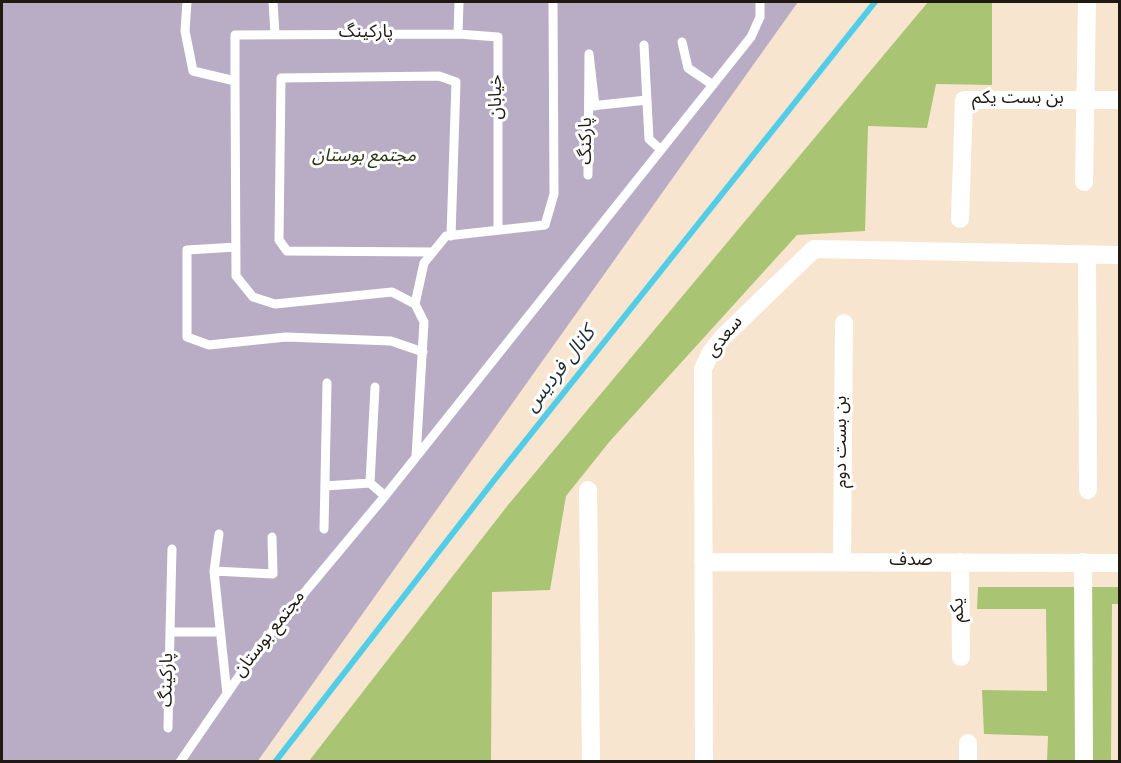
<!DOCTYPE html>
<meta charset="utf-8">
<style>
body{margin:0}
#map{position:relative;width:1121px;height:763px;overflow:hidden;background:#f8e5cf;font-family:Georgia,serif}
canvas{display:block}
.frame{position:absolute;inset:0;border:3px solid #1f1911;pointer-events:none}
</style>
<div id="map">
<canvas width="1121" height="763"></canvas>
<div class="frame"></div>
</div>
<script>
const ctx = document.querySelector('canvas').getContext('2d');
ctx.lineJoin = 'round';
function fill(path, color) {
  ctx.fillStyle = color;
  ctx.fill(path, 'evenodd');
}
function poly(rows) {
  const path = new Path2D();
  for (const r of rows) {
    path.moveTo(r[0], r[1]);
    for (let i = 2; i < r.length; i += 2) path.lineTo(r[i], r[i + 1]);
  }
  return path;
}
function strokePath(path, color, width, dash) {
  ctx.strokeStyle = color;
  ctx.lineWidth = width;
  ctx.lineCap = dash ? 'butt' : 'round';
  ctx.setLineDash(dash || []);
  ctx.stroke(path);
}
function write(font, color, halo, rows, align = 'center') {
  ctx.font = font + ' Georgia,"Noto Sans Arabic",serif';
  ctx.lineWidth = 6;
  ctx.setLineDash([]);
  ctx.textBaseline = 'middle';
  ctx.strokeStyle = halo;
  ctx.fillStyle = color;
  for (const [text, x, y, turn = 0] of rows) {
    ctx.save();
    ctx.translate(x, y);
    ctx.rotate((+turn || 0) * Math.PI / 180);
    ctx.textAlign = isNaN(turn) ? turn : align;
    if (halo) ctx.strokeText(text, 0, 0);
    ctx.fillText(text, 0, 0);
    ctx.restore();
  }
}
fill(poly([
 [928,2,992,2,992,85,936,84,927,128,868,126,865,231,797,235,610,441,566,496,550,590,492,592,491,761,309,761,508,505],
 [978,587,1119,587,1119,604,1112,604,1111,761,1047,761,1048,736,984,734,982,690,1047,691,1046,609,977,609]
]), '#a9c472');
strokePath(poly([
 [275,762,495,479,875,2]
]), '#52cde7', 6);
fill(poly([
 [2,2,798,2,257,762,2,762]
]), '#b9adc6');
strokePath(poly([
 [187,2,185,31,193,71,235,81,236,276,253,297,275,304,392,292,415,304,424,322,416,457],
 [273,2,275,34],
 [459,2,458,34,498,37,498,230],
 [682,42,688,68,713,85],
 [644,45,649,139,661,150],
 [235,81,235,35,458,34],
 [591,106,647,100],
 [588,175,589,54,595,106],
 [236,247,187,250,187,337,209,345,286,337,391,341,423,352],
 [432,252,287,251,279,240,281,78,439,76,456,82,451,236],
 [415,304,424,263,446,236,545,225,554,194,553,2],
 [375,387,370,483,385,496],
 [325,486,370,483],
 [324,529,327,383],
 [214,571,219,534],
 [170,632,172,549],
 [227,694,214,571,273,574,272,537],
 [168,728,170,632,220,632],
 [180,762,259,647,385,496,751,37,760,17,760,2]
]), '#fff', 9);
strokePath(poly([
 [1084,182,1087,2],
 [960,219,964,100,1120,100],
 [1087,254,1088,490],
 [588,490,591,762],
 [703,562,1120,563],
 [842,562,844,323],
 [960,562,961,657],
 [1083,562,1084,762],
 [704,762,703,369,711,352,723,337,814,249,1120,255],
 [968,762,968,743]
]), '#fff', 18);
write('18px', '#1f1911', '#fff', [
 ["پارکینگ",366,34],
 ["خیابان",498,97,-90],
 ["بن بست یکم",1018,100],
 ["پارکنگ",588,141,-90],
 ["سعدی",726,338,-51],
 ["بن بست دوم",843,442,-90],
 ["صدف",911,562],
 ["یکم",960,610,-91],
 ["مجتمع بوستان",271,635,-52],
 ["پارکینگ",169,680,-89]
]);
write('italic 18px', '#2b3512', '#fff', [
 ["مجتمع بوستان",364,158]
]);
write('italic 20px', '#1b3035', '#fff', [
 ["کانال فردیس",562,371,-52]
]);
</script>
